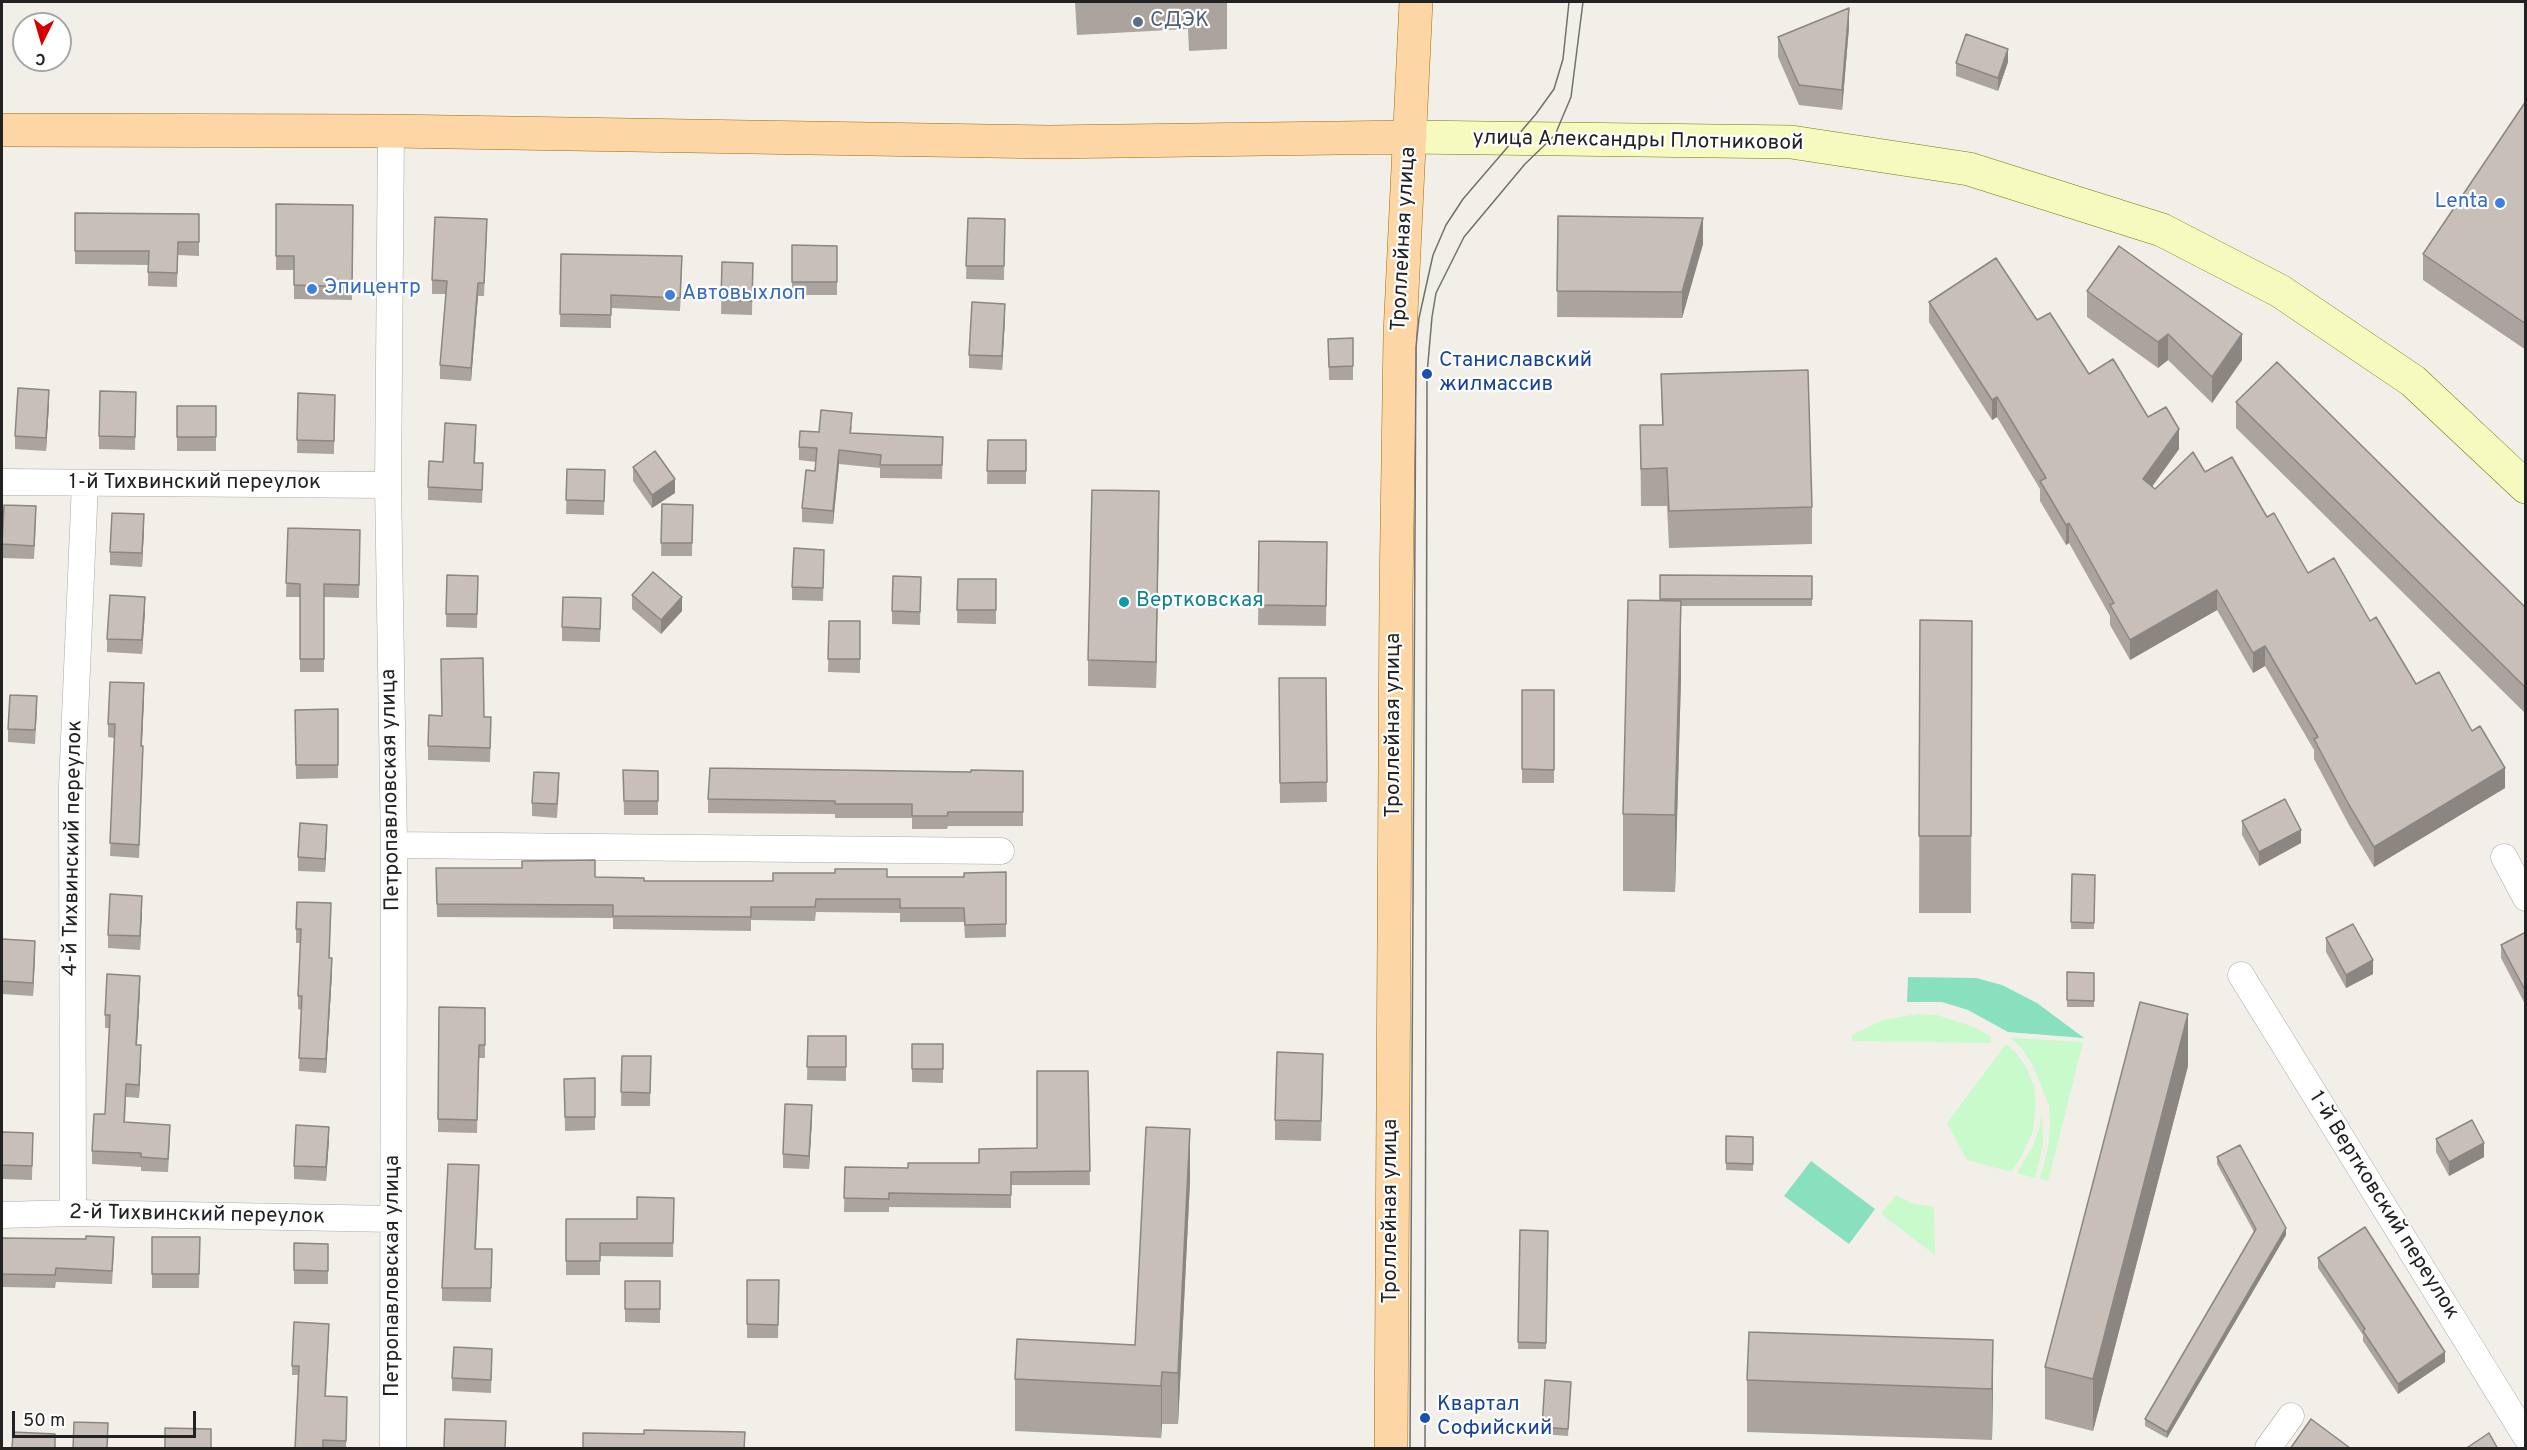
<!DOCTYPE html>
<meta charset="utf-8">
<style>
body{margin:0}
#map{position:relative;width:2527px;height:1450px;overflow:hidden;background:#f2efe9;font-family:Overpass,sans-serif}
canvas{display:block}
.frame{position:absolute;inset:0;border:3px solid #222;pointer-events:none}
.north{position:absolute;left:12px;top:12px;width:60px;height:60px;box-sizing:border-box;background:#fff;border:2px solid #a7a7a7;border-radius:50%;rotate:185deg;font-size:16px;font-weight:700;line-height:24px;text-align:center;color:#222}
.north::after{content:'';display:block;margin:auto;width:21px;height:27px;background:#d40000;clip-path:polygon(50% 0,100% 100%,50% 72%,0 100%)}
.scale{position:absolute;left:12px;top:1411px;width:184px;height:27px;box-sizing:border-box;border:3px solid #222;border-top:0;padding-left:8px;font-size:18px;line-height:21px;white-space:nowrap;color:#222;-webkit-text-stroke:4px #fff;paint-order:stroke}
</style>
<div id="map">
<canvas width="2527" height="1450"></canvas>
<div class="frame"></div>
<div class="north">С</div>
<div class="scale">50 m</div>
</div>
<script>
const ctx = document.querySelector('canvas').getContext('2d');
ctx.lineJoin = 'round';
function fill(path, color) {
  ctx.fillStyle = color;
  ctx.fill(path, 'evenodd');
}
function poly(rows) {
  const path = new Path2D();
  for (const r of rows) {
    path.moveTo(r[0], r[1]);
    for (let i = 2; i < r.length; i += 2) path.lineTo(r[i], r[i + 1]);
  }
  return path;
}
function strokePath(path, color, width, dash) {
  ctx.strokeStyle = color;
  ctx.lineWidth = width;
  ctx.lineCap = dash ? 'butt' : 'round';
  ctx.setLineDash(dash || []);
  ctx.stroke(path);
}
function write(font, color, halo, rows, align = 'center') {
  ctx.font = font + ' Overpass,sans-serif';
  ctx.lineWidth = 4.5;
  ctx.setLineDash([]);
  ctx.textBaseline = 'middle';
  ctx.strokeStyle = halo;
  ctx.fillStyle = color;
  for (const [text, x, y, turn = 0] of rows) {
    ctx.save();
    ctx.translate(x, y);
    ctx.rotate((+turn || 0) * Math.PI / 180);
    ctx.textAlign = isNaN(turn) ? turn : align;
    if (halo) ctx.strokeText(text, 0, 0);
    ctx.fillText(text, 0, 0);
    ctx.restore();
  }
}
fill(poly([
 [1918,1014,1937,1015,1974,1027,1991,1037,1991,1043,1852,1041,1852,1035,1883,1020],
 [2011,1038,2083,1042,2048,1181,2040,1179,2048,1148,2050,1127,2049,1106,2034,1068,2023,1050],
 [2006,1044,2017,1054,2026,1067,2034,1085,2036,1104,2033,1131,2021,1157,2011,1172,1967,1160,1947,1123],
 [2042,1112,2043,1144,2035,1178,2017,1173,2033,1146,2039,1129],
 [1896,1195,1910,1203,1934,1207,1935,1255,1881,1214]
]), '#c8facc');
fill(poly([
 [1908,977,1976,978,2002,985,2037,1003,2084,1038,2008,1032,1968,1010,1942,1002,1907,1002],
 [1811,1161,1875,1209,1849,1244,1784,1196]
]), '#88e0be');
const street = poly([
 [391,131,388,485,394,845,393,1448],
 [2,482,388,485],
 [394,845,1001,851],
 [2504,857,2526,898],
 [2241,975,2526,1437],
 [73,1213,72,786,85,483],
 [2,1215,73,1213,393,1219],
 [2268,1448,2291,1416]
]);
const secondary = poly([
 [1410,137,1791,142,1969,169,2162,230,2280,291,2413,381,2526,487]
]);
const primary = poly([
 [2,130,391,131,1049,142,1410,137],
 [1391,1448,1396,594,1400,334,1416,2]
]);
strokePath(street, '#a9a9a9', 27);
strokePath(secondary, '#707d05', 34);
strokePath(primary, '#a06b00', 34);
strokePath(street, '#fff', 26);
strokePath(secondary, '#f7fabf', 33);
strokePath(primary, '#fcd6a4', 33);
strokePath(poly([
 [1410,1448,1416,347,1419,318,1433,255,1446,225,1463,199,1536,114,1554,89,1563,59,1569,2],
 [1425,1448,1427,374,1432,317,1436,293,1464,237,1525,164,1555,135,1571,97,1583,2]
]), '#707070', 1.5);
fill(poly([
 [1075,2,1227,2,1227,49,1189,51,1188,29,1077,35],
 [1849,27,1842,110,1799,105,1778,57,1778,37],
 [2008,62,1998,91,1956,76,1956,63],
 [2526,101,2526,350,2423,280,2423,254],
 [276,204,353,205,352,300,294,299,294,270,276,270],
 [75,213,199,214,199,256,178,255,177,287,148,286,148,265,75,264],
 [1558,216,1703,244,1682,318,1557,317],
 [968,218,1005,219,1004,280,966,279],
 [487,232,484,296,478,296,471,381,440,379,440,365,446,294,432,294,432,280],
 [792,245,837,246,837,295,792,295],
 [561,254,682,270,680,311,611,308,611,328,560,327],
 [722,262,753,263,752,315,721,314],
 [2087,291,2242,360,2212,403,2168,360,2158,368,2087,317],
 [1929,302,2037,320,2089,374,2148,417,2179,449,2152,487,2155,489,2205,472,2267,517,2308,573,2370,621,2416,684,2472,731,2505,788,2374,867,2349,825,2314,759,2314,750,2265,666,2253,673,2217,610,2130,660,2110,625,2110,616,2069,543,2066,545,2040,501,2040,489,1997,417,1992,420,1929,322],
 [1005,318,1002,370,969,368,969,355],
 [1353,338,1353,380,1329,380,1328,339],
 [1661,374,1812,507,1812,544,1669,548,1667,506,1641,506,1640,425,1662,425],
 [136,392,135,450,99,449,99,436],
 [298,393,335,395,334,454,297,453],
 [2236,402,2526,608,2526,714,2236,428],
 [49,404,46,451,15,449,15,436],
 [177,406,216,406,216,451,177,451],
 [852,426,851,433,943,450,942,479,880,478,880,468,839,464,833,524,802,522,802,508,815,471,816,462,799,460,799,447,819,432],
 [476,438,475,463,483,477,482,503,428,500,428,487,443,462],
 [988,440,1026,440,1026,484,987,484],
 [633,467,675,493,652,508,633,481],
 [567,469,605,470,604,515,566,514],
 [662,504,693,505,692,556,661,556],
 [1159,517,1156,688,1088,686,1088,660],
 [36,520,34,559,2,558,2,544],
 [144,528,142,567,110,565,110,552],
 [288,528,360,530,359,598,324,597,324,672,300,672,300,597,286,597],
 [1259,541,1327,542,1326,626,1258,625],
 [824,563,823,601,792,600,792,587],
 [447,575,478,576,477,628,446,627],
 [1660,575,1812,576,1812,606,1681,606,1681,678,1675,892,1623,891,1623,814,1660,600],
 [921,577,920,625,892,624,892,611],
 [958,579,996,579,996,624,957,623],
 [632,595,682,611,661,634,632,609],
 [145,611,142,654,107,652,107,639],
 [601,611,600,642,562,641,562,627],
 [1920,620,1972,621,1971,913,1919,913],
 [829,621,860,621,860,673,828,672],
 [1279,678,1326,678,1327,802,1280,803],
 [1522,690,1554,690,1554,783,1522,783],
 [144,697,142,746,143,759,139,858,110,856,114,738,108,737,108,724],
 [338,709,338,778,296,779,295,710],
 [37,710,35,744,8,742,8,729],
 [491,731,490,762,428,760,428,746],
 [623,770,658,771,658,815,624,815],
 [1023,771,1023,826,948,826,947,829,912,829,912,818,835,818,835,814,708,813,708,799,971,772],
 [559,787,557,818,532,816,532,803],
 [2242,821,2301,843,2259,866,2242,835],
 [327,838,325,872,298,871,298,857],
 [436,868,595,877,644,881,773,881,887,877,964,877,1006,872,1006,937,965,938,964,922,900,922,900,913,816,912,815,921,751,920,751,931,613,929,613,918,437,917],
 [2072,874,2095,875,2094,929,2071,929],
 [142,910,140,950,108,948,108,935],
 [331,916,329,958,332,972,326,1073,299,1071,301,1010,298,1009,298,996,300,943,296,943,296,929],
 [2526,932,2526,1006,2501,958,2501,945],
 [2326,938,2373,974,2346,988,2326,952],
 [2,939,35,954,33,996,2,994],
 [2067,972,2094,973,2094,1007,2067,1007],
 [140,989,137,1045,141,1058,139,1098,126,1097,125,1123,170,1138,168,1172,141,1171,141,1167,92,1164,92,1151,105,1114,110,1028,105,1028,105,1015],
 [439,1007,485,1008,485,1058,479,1058,477,1133,438,1132],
 [808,1036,846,1036,846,1081,807,1080],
 [912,1044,943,1044,943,1083,912,1082],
 [622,1056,651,1056,650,1106,621,1106],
 [2188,1066,2093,1431,2045,1419,2045,1367],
 [1088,1071,1090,1185,1011,1185,1011,1208,889,1207,889,1212,844,1212,845,1167,908,1168,979,1163,1037,1148],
 [1323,1073,1321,1141,1275,1140,1275,1120],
 [595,1078,595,1130,565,1131,564,1079],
 [812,1119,809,1169,783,1168,783,1154],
 [2,1132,33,1133,32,1180,2,1179],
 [1726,1136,1753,1137,1753,1171,1726,1170],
 [2436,1139,2484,1157,2449,1176,2436,1152],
 [329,1140,326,1181,294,1179,294,1166],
 [2217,1157,2286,1235,2167,1438,2145,1426,2145,1419,2254,1232,2217,1164],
 [479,1179,476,1249,492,1249,491,1302,442,1301,442,1288],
 [1190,1181,1178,1424,1162,1424,1161,1438,1015,1431,1015,1379,1135,1345],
 [674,1198,673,1257,600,1256,600,1275,566,1275,566,1219,637,1219],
 [1520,1230,1548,1231,1546,1349,1518,1349],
 [152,1237,200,1237,199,1288,152,1288],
 [2,1238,114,1250,112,1284,56,1282,55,1288,2,1287],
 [294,1243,328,1244,328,1284,294,1284],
 [2318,1258,2445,1362,2398,1394,2363,1341,2363,1335,2318,1268],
 [747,1280,779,1280,778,1338,747,1338],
 [625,1281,660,1281,660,1323,625,1322],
 [329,1333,326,1396,347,1397,346,1449,295,1449,298,1375,292,1375,292,1366],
 [1993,1340,1993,1392,1992,1440,1747,1432,1747,1380],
 [492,1362,491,1393,452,1391,452,1378],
 [1571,1382,1568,1436,1542,1434,1542,1427]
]), '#aba49e');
fill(poly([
 [1849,8,1849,27,1842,110,1842,90],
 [2008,49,2008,62,1998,91,1998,78],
 [1703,218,1703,244,1682,318,1682,292],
 [478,283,478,296,471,381,471,368],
 [1005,304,1005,318,1002,370,1002,356],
 [2168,334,2168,360,2158,368,2158,342],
 [2242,334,2242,360,2212,403,2212,377],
 [49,390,49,404,46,451,46,438],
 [1997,397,1997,417,1992,420,1992,400],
 [2179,429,2179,449,2143,499,2143,479],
 [839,450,839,464,833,524,833,511],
 [675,479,675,493,652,508,652,495],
 [1159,491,1159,517,1156,688,1156,662],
 [144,514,144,528,142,567,142,553],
 [2069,523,2069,543,2066,545,2066,525],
 [2217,590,2217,610,2130,660,2130,640],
 [145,597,145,611,142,654,142,640],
 [682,597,682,611,661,634,661,620],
 [1681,601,1681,678,1675,892,1675,815],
 [2265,646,2265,666,2253,673,2253,653],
 [144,683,144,697,141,759,141,746],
 [2505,768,2505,788,2374,867,2374,847],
 [327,825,327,838,325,872,325,859],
 [2301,830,2301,843,2259,866,2259,852],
 [142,896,142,910,140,950,140,936],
 [35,941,35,954,33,996,33,983],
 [332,958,332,972,326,1073,326,1059],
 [2373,960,2373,974,2346,988,2346,975],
 [140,976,140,989,136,1058,136,1045],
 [2188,1014,2188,1066,2093,1431,2093,1379],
 [141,1045,141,1058,139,1098,139,1085],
 [812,1105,812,1119,809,1169,809,1156],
 [329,1127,329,1140,326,1181,326,1167],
 [1190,1129,1190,1181,1178,1424,1178,1373],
 [2484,1143,2484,1157,2449,1176,2449,1162],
 [2286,1228,2286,1235,2167,1438,2167,1432],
 [1993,1340,1993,1392,1992,1440,1992,1389],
 [2445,1352,2445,1362,2398,1394,2398,1384],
 [1162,1372,1162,1424,1161,1438,1161,1386]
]), '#8b8681');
const building = poly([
 [1849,8,1842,90,1799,85,1778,37,1849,8],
 [1966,34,2008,49,1998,78,1956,63,1966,34],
 [2526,101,2526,324,2423,254,2526,101],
 [276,204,353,205,352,287,294,285,294,256,276,256,276,204],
 [75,213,199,214,199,242,178,242,177,273,148,272,149,251,75,251,75,213],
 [1558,216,1703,218,1682,292,1557,291,1558,216],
 [435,217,487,219,484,283,478,283,471,368,440,365,447,281,432,280,435,217],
 [968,218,1005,219,1004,266,966,266,968,218],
 [792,245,837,246,837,282,792,282,792,245],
 [2119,246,2242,334,2212,377,2168,334,2158,342,2087,291,2119,246],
 [561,254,682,256,680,298,611,295,611,315,560,314,561,254],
 [1996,258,2037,320,2050,313,2089,374,2113,359,2148,417,2166,407,2179,429,2143,479,2155,489,2193,452,2205,472,2232,457,2267,517,2274,513,2308,573,2334,558,2370,621,2376,617,2416,684,2439,672,2472,731,2480,726,2505,768,2374,847,2349,805,2314,739,2318,737,2265,646,2253,653,2217,590,2130,640,2110,605,2114,603,2069,523,2066,525,2040,481,2046,478,1997,397,1992,400,1929,302,1996,258],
 [722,262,753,263,752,301,721,300,722,262],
 [972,302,1005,304,1002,356,969,355,972,302],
 [1353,338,1353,366,1329,367,1328,339,1353,338],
 [2277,362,2526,608,2526,688,2236,402,2277,362],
 [1808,370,1812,507,1669,511,1667,468,1641,469,1640,425,1663,425,1661,374,1808,370],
 [18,388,49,390,46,438,15,436,18,388],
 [100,391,136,392,135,437,99,436,100,391],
 [298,393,335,395,334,441,297,440,298,393],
 [177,406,216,406,216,437,177,437,177,406],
 [821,410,852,413,850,433,943,437,942,465,880,465,881,455,839,450,833,511,802,508,806,470,815,471,817,448,799,447,800,431,819,432,821,410],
 [445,423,476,425,474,463,483,463,482,490,428,487,429,461,443,462,445,423],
 [988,440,1026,440,1026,471,987,471,988,440],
 [655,451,675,479,652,495,633,467,655,451],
 [567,469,605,470,604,501,566,500,567,469],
 [1092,490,1159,491,1156,662,1088,660,1092,490],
 [662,504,693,505,692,543,661,543,662,504],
 [4,505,36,506,34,546,2,544,4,505],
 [112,513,144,514,142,553,110,552,112,513],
 [288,528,360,530,359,585,324,584,324,659,300,659,300,584,286,583,288,528],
 [1259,541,1327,542,1326,606,1258,605,1259,541],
 [794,548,824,550,823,588,792,587,794,548],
 [653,572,682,597,661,620,632,595,653,572],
 [447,575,478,576,477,614,446,614,447,575],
 [1660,575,1812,576,1812,599,1660,599,1660,575],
 [893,576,921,577,920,612,892,611,893,576],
 [958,579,996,579,996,610,957,610,958,579],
 [110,595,145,597,142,640,107,639,110,595],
 [563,597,601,598,600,629,562,627,563,597],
 [1628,600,1681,601,1675,815,1623,814,1628,600],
 [1920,620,1972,621,1971,836,1919,836,1920,620],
 [829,621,860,621,860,659,828,659,829,621],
 [483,658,484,717,491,717,490,748,428,746,429,715,442,716,441,659,483,658],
 [1279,678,1326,678,1327,782,1280,783,1279,678],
 [110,682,144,683,141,746,143,746,139,845,110,843,115,724,108,724,110,682],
 [1522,690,1554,690,1554,770,1522,769,1522,690],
 [10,695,37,696,35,730,8,729,10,695],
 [338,709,338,765,296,765,295,710,338,709],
 [710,768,971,772,971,770,1023,771,1023,812,948,812,947,816,912,816,912,804,835,804,835,801,708,799,710,768],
 [623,770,658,771,658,801,624,801,623,770],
 [534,772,559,773,557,804,532,803,534,772],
 [2285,799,2301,830,2259,852,2242,821,2285,799],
 [300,823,327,825,325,859,298,857,300,823],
 [595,860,595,877,644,878,644,881,773,881,773,873,835,873,835,869,887,869,887,877,964,877,964,873,1006,872,1006,924,965,925,964,908,900,908,900,899,816,899,815,907,751,907,751,917,613,916,613,905,437,904,436,868,522,868,522,861,595,860],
 [2072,874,2095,875,2094,923,2071,922,2072,874],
 [110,894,142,896,140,936,108,935,110,894],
 [297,902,331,903,329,958,332,958,326,1059,299,1058,302,996,298,996,301,929,296,929,297,902],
 [2353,924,2373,960,2346,975,2326,938,2353,924],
 [2526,932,2526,992,2501,945,2526,932],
 [2,939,35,941,33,983,2,981,2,939],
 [2067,972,2094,973,2094,1001,2067,1000,2067,972],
 [107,974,140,976,136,1045,141,1045,139,1085,126,1084,124,1122,170,1125,168,1159,141,1157,141,1153,92,1151,94,1114,105,1114,110,1015,105,1015,107,974],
 [2140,1002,2188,1014,2093,1379,2045,1367,2140,1002],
 [439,1007,485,1008,485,1045,479,1045,477,1120,438,1119,439,1007],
 [808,1036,846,1036,846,1067,807,1067,808,1036],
 [912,1044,943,1044,943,1069,912,1069,912,1044],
 [1277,1052,1323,1054,1321,1121,1275,1120,1277,1052],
 [622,1056,651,1056,650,1093,621,1092,622,1056],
 [1037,1071,1088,1071,1090,1171,1011,1172,1011,1195,889,1193,889,1199,844,1198,845,1167,908,1168,908,1163,979,1163,979,1149,1037,1148,1037,1071],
 [595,1078,595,1117,565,1117,564,1079,595,1078],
 [785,1104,812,1105,809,1156,783,1154,785,1104],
 [2472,1120,2484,1143,2449,1162,2436,1139,2472,1120],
 [296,1125,329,1127,326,1167,294,1166,296,1125],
 [1146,1127,1190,1129,1178,1373,1162,1372,1161,1386,1015,1379,1017,1339,1135,1345,1146,1127],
 [2,1132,33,1133,32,1166,2,1165,2,1132],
 [1726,1136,1753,1137,1753,1164,1726,1163,1726,1136],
 [2240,1145,2286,1228,2167,1432,2145,1419,2256,1229,2217,1157,2240,1145],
 [448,1164,479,1165,475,1249,492,1249,491,1288,442,1288,448,1164],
 [637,1197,674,1198,673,1243,600,1243,600,1261,566,1261,566,1219,637,1219,637,1197],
 [2365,1227,2445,1352,2398,1384,2363,1331,2365,1329,2318,1258,2365,1227],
 [1520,1230,1548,1231,1546,1343,1518,1342,1520,1230],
 [86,1236,114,1237,112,1271,56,1268,55,1275,2,1274,2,1238,86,1239,86,1236],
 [152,1237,200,1237,199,1274,152,1274,152,1237],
 [294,1243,328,1244,328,1271,294,1270,294,1243],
 [747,1280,779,1280,778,1325,747,1324,747,1280],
 [625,1281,660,1281,660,1309,625,1309,625,1281],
 [294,1322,329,1324,325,1396,347,1397,346,1441,323,1440,323,1449,295,1449,299,1366,292,1366,294,1322],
 [1749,1332,1993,1340,1992,1389,1747,1380,1749,1332],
 [454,1347,492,1349,491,1380,452,1378,454,1347],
 [1545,1380,1571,1382,1568,1429,1542,1427,1545,1380],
 [445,1419,506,1421,505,1449,444,1449,445,1419],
 [2311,1419,2350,1448,2290,1449,2311,1419],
 [74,1422,108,1423,107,1449,73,1449,74,1422],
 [165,1428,211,1429,211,1449,165,1449,165,1428],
 [644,1430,745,1432,744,1449,583,1449,583,1433,644,1434,644,1430],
 [13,1432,55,1434,55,1449,12,1449,13,1432],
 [2489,1433,2498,1449,2465,1449,2489,1433]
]);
fill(building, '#c7bfb8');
strokePath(building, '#8b8681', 1.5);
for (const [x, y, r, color] of [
 [1138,22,6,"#5c6f8a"],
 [2500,203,6,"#3f7fe0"],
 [312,289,6,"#3f7fe0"],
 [670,295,6,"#3f7fe0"],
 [1427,374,6,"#1a4fb4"],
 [1124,602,6,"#0f9aa8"],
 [1425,1418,6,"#1a4fb4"]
]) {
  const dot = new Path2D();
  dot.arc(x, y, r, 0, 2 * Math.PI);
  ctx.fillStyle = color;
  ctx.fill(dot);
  strokePath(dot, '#fff', 2);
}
write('21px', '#4e5e75', '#fff', [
 ["СДЭК",1150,22]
], 'left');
write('21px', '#222', '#fff', [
 ["улица Александры Плотниковой",1638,142,1],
 ["Троллейная улица",1405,239,-87],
 ["1-й Тихвинский переулок",195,484],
 ["Троллейная улица",1395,725,-90],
 ["Петропавловская улица",392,790,-91],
 ["4-й Тихвинский переулок",74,848,-89],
 ["1-й Вертковский переулок",2383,1206,58],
 ["Троллейная улица",1392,1211,-90],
 ["2-й Тихвинский переулок",197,1216,1],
 ["Петропавловская улица",394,1276,-90]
]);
write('21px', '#366cbe', '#fff', [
 ["Lenta",2488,203,"right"],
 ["Эпицентр",324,289],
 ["Автовыхлоп",682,295]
], 'left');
write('21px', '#164399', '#fff', [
 ["Станиславский",1439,362],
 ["жилмассив",1439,386],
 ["Квартал",1437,1406],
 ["Софийский",1437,1430]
], 'left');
write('21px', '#0d838f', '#fff', [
 ["Вертковская",1136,602]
], 'left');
</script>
